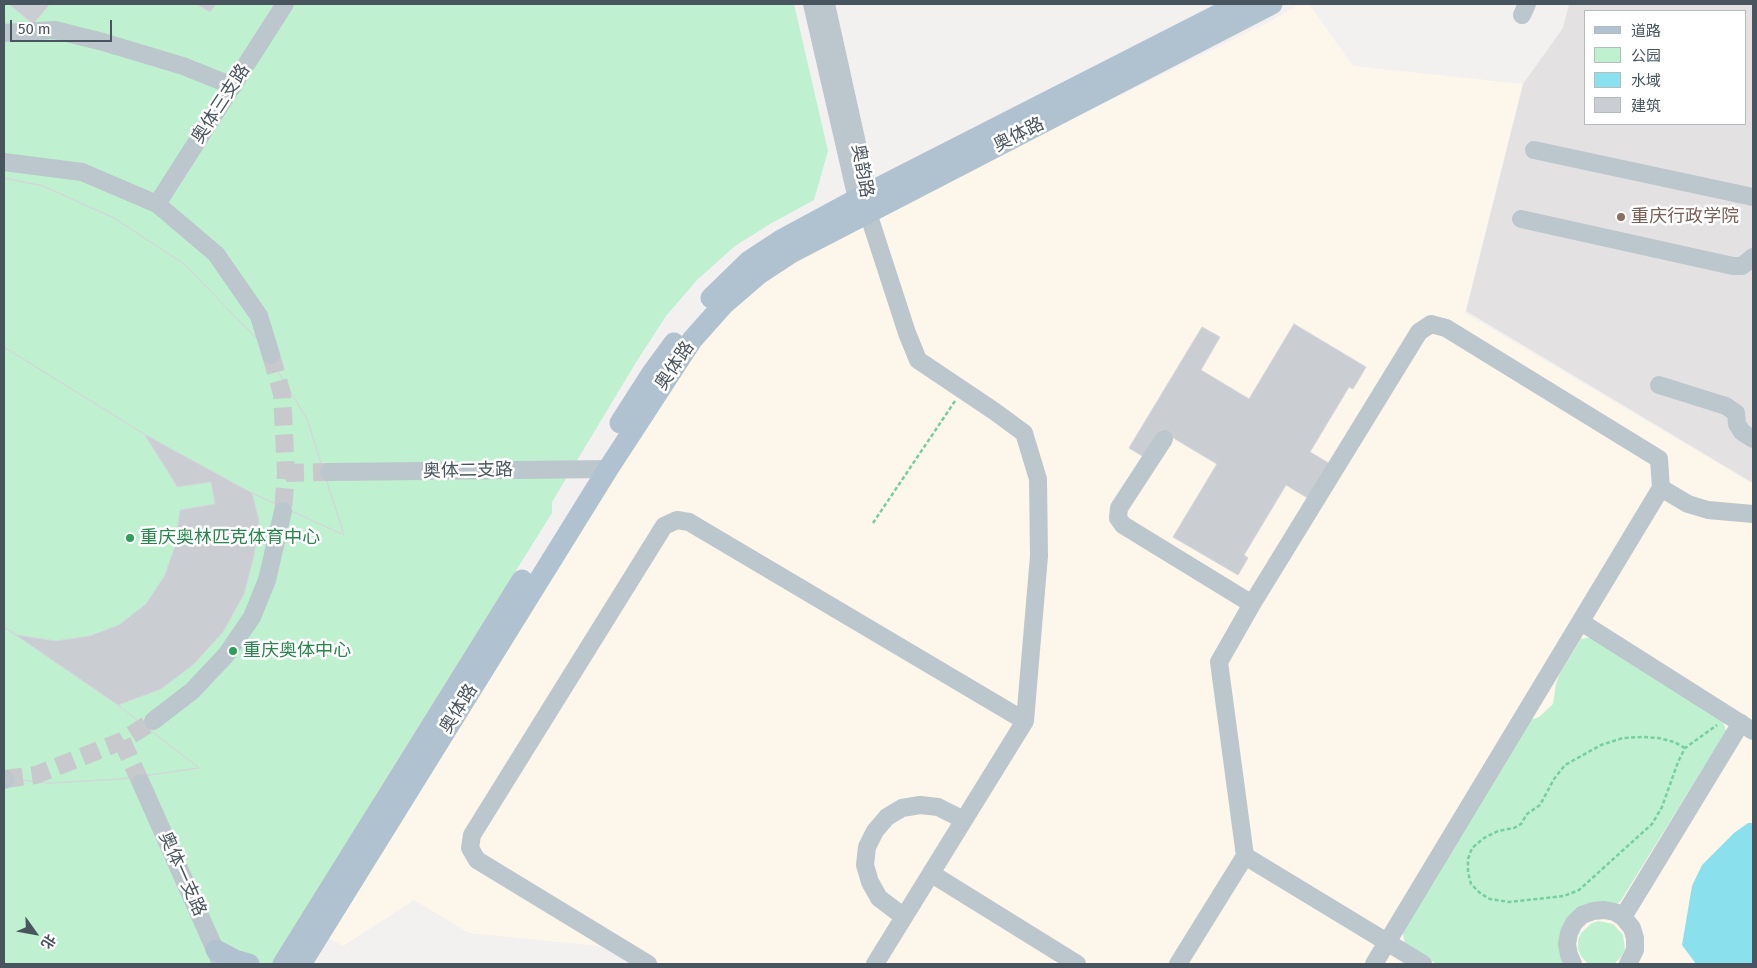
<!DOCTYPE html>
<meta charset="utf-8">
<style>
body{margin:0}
#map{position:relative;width:1757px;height:968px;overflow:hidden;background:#f3f0f0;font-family:"Fira Sans","Noto Sans SC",sans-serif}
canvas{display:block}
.frame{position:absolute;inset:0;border:5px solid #48555e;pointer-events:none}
.legend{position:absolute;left:1584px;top:10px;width:162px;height:115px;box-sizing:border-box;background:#fff;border:1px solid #b6bbbf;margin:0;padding:6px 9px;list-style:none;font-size:15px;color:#48555e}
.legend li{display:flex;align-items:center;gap:10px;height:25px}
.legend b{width:25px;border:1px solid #b6bbbf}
.north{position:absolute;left:10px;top:908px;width:50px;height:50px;-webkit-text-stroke:4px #fff;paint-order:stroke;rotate:122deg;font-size:14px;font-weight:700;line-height:20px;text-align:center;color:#48555e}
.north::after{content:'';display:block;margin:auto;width:18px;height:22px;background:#48555e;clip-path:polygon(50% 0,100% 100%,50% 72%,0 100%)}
.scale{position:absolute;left:10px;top:20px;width:102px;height:22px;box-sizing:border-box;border:2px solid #48555e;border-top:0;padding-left:6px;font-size:15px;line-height:18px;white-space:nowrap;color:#48555e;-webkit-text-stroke:4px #fff;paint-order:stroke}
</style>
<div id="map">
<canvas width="1757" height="968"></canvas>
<div class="frame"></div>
<ul class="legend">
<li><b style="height:6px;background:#b0c2cf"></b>道路</li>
<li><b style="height:14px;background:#bff0cf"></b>公园</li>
<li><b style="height:14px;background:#8be0ee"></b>水域</li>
<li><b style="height:14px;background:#caced3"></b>建筑</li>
</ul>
<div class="north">北</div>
<div class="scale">50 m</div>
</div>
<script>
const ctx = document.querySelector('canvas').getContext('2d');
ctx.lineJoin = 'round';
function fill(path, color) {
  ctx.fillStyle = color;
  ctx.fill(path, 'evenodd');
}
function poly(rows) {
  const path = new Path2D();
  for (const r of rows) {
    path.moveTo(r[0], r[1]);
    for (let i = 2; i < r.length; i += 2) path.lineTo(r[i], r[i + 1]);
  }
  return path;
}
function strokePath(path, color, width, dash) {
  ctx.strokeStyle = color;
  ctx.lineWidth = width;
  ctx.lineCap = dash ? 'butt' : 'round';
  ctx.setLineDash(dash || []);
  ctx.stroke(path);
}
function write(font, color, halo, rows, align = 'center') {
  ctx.font = font + ' "Fira Sans","Noto Sans SC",sans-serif';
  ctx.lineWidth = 5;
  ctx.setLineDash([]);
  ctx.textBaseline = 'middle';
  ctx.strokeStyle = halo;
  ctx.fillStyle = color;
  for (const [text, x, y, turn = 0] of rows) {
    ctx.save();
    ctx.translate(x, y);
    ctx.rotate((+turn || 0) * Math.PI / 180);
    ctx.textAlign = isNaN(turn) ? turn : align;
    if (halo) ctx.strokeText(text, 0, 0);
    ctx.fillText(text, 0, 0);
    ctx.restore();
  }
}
fill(poly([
 [1300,4,1309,4,1353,66,1523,84,1465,313,1753,484,1753,964,636,964,608,947,469,933,414,900,343,946,328,938,669,389,698,345,733,310,766,282,797,260,902,203,1267,23]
]), '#fdf6ea');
fill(poly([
 [1569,4,1753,4,1753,483,1466,311,1523,84,1563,28],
 [1586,11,1746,11,1746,124,1586,124]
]), '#e4e1e2');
fill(poly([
 [4,4,794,4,828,151,814,200,770,224,735,246,697,280,666,316,635,364,552,502,552,513,378,791,275,964,4,964],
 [1592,637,1722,718,1726,731,1620,902,1613,905,1583,908,1567,964,1437,964,1405,945,1402,928,1528,721,1539,717,1553,704,1556,684,1560,673,1581,639],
 [1599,921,1613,924,1623,935,1625,949,1621,957,1614,964,1588,964,1581,956,1578,949,1578,940,1581,933,1592,923]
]), '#bff0cf');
fill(poly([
 [1748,823,1753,823,1753,964,1696,964,1682,945,1692,886,1702,865,1734,833]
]), '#8be0ee');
const building = poly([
 [9,4,50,4,33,24,9,4],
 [196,4,216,4,210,12,196,4],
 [4,178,43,186,114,218,184,264,260,342,307,419,344,535,252,493,259,520,254,556,244,594,223,632,194,664,161,689,118,705,199,768,121,779,49,783,4,778,4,627,17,635,56,641,90,636,119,625,146,604,165,575,175,546,180,510,215,504,211,482,177,487,169,473,144,434,4,347,4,178],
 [4,178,43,186,114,218,184,264,260,342,307,419,344,535,252,493,144,434,4,347,4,178],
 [1294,324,1366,367,1353,389,1349,387,1310,452,1332,465,1311,500,1286,485,1244,555,1248,558,1238,575,1173,537,1217,464,1160,430,1144,457,1129,448,1202,327,1220,337,1201,370,1249,399,1294,324],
 [4,627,118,705,199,768,121,779,49,783,4,778,4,627]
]);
fill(building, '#caced3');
strokePath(building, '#d4d7dc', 1);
strokePath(poly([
 [271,355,282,394,286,473,283,511],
 [286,473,329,472],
 [122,741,141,783],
 [5,779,36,775,122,741,153,721]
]), '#c8c9cc', 18, [18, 9]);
strokePath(poly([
 [873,523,955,401],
 [1685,748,1674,742,1659,738,1642,737,1623,738,1601,745,1565,765,1554,779,1540,805,1527,814,1521,824,1514,828,1498,831,1484,838,1472,848,1468,859,1468,872,1471,884,1481,894,1490,899,1509,902,1564,896,1579,890,1652,824,1662,807,1678,762,1685,748,1717,725]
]), '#76cf9d', 2.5, [4, 2.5]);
strokePath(poly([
 [812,4,857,199,864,208],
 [826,4,868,193,868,213,907,333,918,360,994,411,1024,433,1038,479,1039,556,1025,721,875,964],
 [1522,15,1527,4],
 [4,33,55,30,103,42,183,66,233,86],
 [1534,150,1753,197],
 [4,162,82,172,157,204,216,254,259,316,271,355],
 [157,204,285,4],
 [1521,219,1733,266,1742,266,1753,257],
 [1659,385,1726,406,1736,413,1737,424,1742,432,1753,439],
 [1164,439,1119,508,1118,518,1123,525,1252,604],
 [329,472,608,469],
 [1581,622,1753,731],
 [153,721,192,691,226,655,252,617,267,580,283,511],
 [4,780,5,779],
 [141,783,221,963],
 [1245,856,1219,662,1252,604,1419,332,1431,324,1446,328,1659,459,1661,488,1688,504,1708,510,1753,514],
 [932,874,1077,964],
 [904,917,879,898,870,882,865,865,867,847,875,831,887,817,902,808,920,805,938,807,964,820],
 [1623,917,1741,723],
 [648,964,477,860,470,848,472,835,664,526,677,520,689,522,1025,721],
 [1178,964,1245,856,1423,964],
 [1374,964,1661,488],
 [1573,964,1569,955,1567,944,1569,933,1574,923,1582,915,1593,911,1604,910,1615,912,1623,917,1632,928,1635,938,1635,950,1628,964]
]), '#bcc6cd', 18);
strokePath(poly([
 [711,298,749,261,781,240,868,193,1239,4],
 [620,423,652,373,674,343],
 [216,950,235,960,249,964],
 [283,964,522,580],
 [301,964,608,469,692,340,724,304,759,274,791,253,1272,4]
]), '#b0c2cf', 21);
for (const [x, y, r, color] of [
 [1621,217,5,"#8d6e63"],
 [130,538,5,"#2e9e5b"],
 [233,651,5,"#2e9e5b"]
]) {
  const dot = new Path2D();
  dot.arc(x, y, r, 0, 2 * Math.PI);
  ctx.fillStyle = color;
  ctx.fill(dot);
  strokePath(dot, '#fff', 2);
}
write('18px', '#48555e', '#fff', [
 ["奥体三支路",221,104,-57],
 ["奥体路",1019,135,-27],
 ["奥韵路",862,171,80],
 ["奥体路",675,366,-56],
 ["奥体二支路",468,471,-1],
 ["奥体路",459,709,-58],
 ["奥体一支路",182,874,66]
]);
write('18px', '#785e54', '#fff', [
 ["重庆行政学院",1631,217]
], 'left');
write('18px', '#27864d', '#fff', [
 ["重庆奥林匹克体育中心",140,538],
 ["重庆奥体中心",243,651]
], 'left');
</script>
